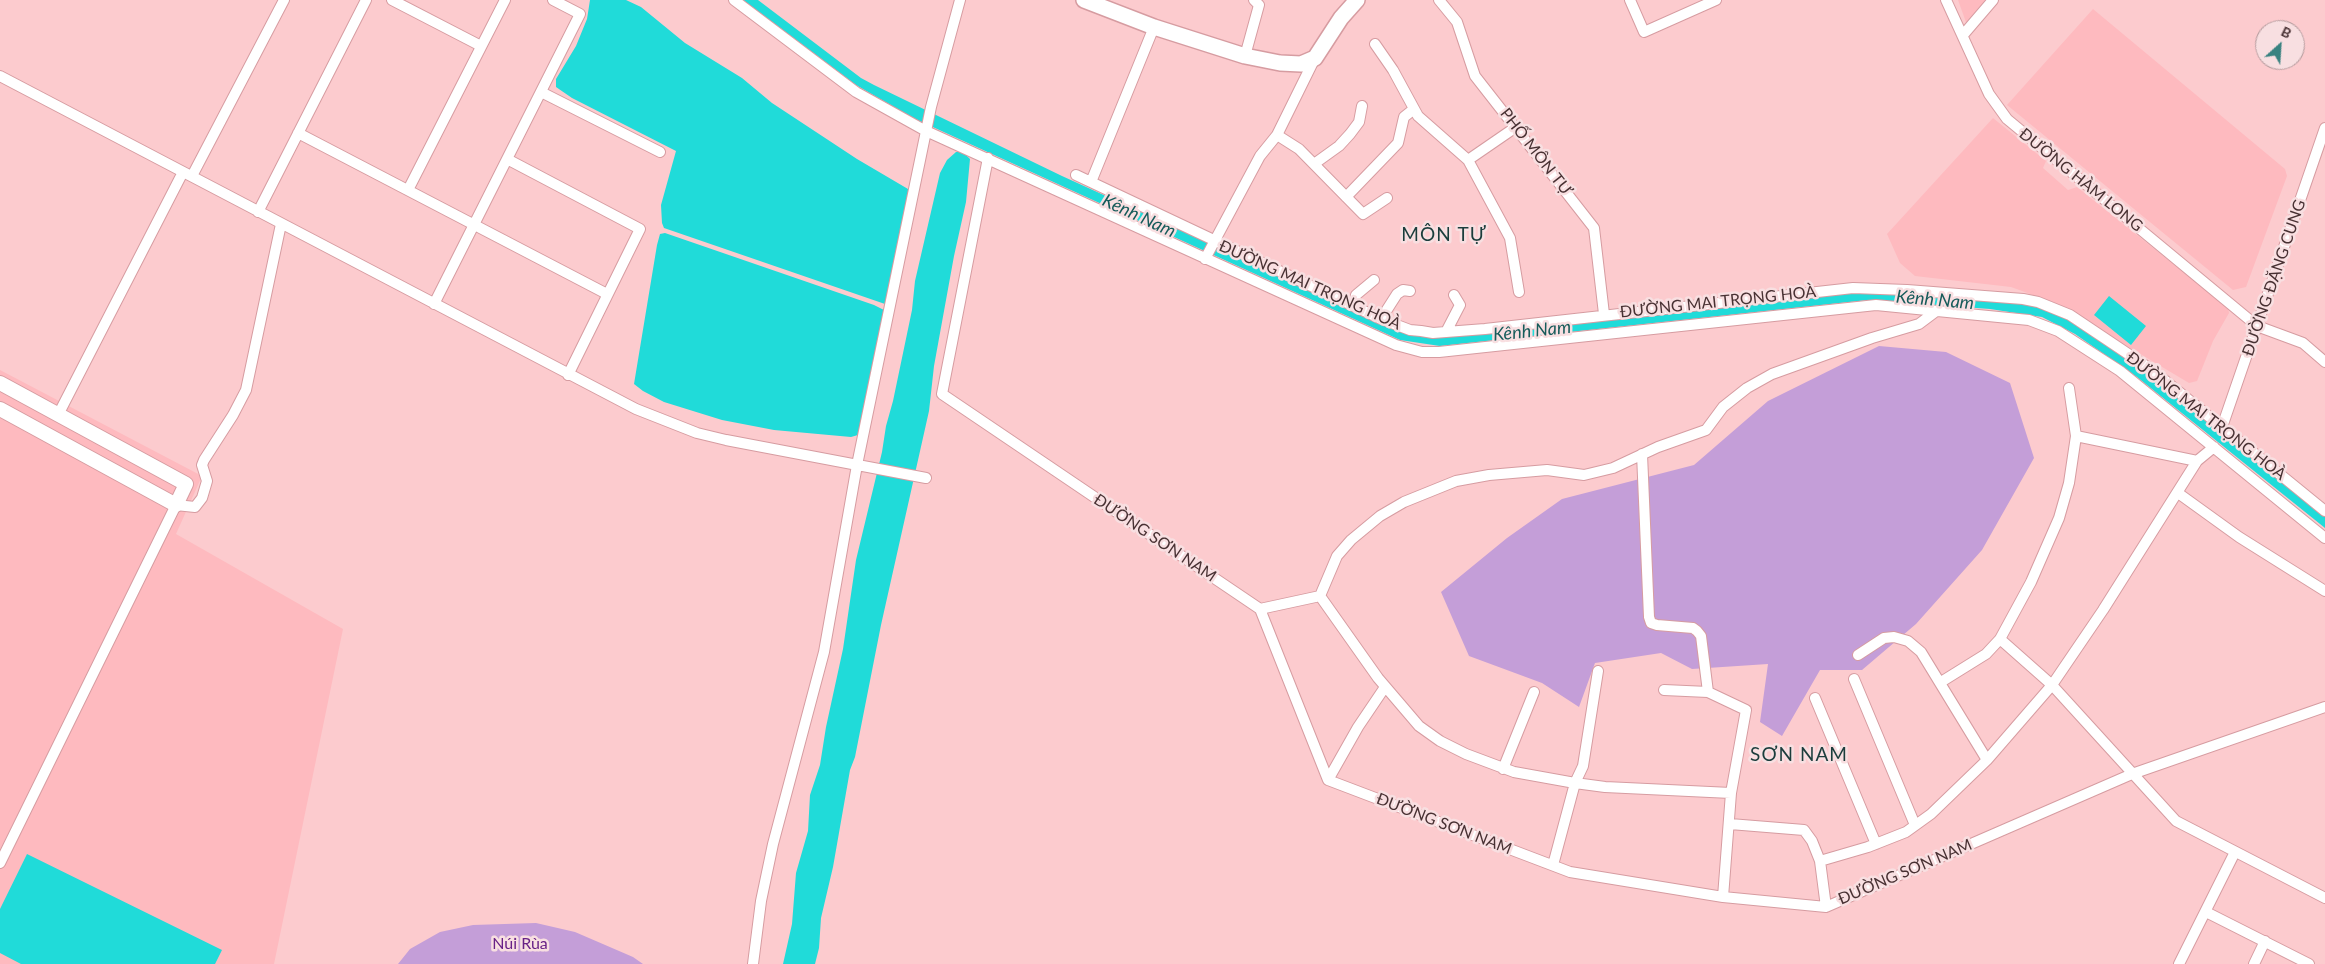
<!DOCTYPE html>
<meta charset="utf-8">
<style>
body{margin:0}
#map{position:relative;width:2325px;height:964px;overflow:hidden;background:#fccbce;font-family:Lato,sans-serif}
canvas{display:block}
.north{position:absolute;left:2255px;top:20px;width:50px;height:50px;box-sizing:border-box;background:#f8dfe1;border:1px solid #b2999b;border-radius:50%;rotate:26deg;font-size:14px;font-weight:700;line-height:20px;text-align:center;color:#483133}
.north::after{content:'';display:block;margin:auto;width:18px;height:22px;background:#398280;clip-path:polygon(50% 0,100% 100%,50% 72%,0 100%)}
</style>
<div id="map">
<canvas width="2325" height="964"></canvas>
<div class="north">B</div>
</div>
<script>
const ctx = document.querySelector('canvas').getContext('2d');
ctx.lineJoin = 'round';
function fill(path, color) {
  ctx.fillStyle = color;
  ctx.fill(path, 'evenodd');
}
function poly(rows) {
  const path = new Path2D();
  for (const r of rows) {
    path.moveTo(r[0], r[1]);
    for (let i = 2; i < r.length; i += 2) path.lineTo(r[i], r[i + 1]);
  }
  return path;
}
function strokePath(path, color, width, dash) {
  ctx.strokeStyle = color;
  ctx.lineWidth = width;
  ctx.lineCap = dash ? 'butt' : 'round';
  ctx.setLineDash(dash || []);
  ctx.stroke(path);
}
function write(font, color, halo, rows, align = 'center') {
  ctx.font = font + ' Lato,sans-serif';
  ctx.lineWidth = 5;
  ctx.setLineDash([]);
  ctx.textBaseline = 'middle';
  ctx.strokeStyle = halo;
  ctx.fillStyle = color;
  for (const [text, x, y, turn = 0] of rows) {
    ctx.save();
    ctx.translate(x, y);
    ctx.rotate((+turn || 0) * Math.PI / 180);
    ctx.textAlign = isNaN(turn) ? turn : align;
    if (halo) ctx.strokeText(text, 0, 0);
    ctx.fillText(text, 0, 0);
    ctx.restore();
  }
}
fill(poly([
 [1958,0,1988,0,1967,25],
 [2093,9,2285,169,2287,176,2246,287,2233,290,2007,105],
 [1993,118,2046,161,2043,168,2068,190,2077,187,2228,308,2229,313,2213,341,2197,381,2189,383,2055,303,2011,287,1915,276,1900,263,1887,234],
 [0,370,202,476,176,534,343,629,274,964,0,964]
]), '#febabf');
fill(poly([
 [1879,346,1946,352,2010,383,2034,458,1982,550,1916,624,1862,670,1820,670,1782,736,1760,722,1768,664,1692,669,1661,653,1595,663,1579,707,1542,683,1469,656,1441,592,1507,538,1562,499,1694,465,1768,401],
 [536,923,575,932,633,957,643,964,398,964,410,949,440,932,473,925]
]), '#c49ed8');
fill(poly([
 [590,0,626,0,641,7,685,43,742,78,772,103,857,159,908,189,910,192,885,304,664,228,662,223,661,205,676,151,572,98,556,87,556,79,576,46,587,19],
 [743,0,758,0,861,78,874,85,1062,176,1407,333,1867,291,2023,303,2045,308,2065,317,2165,386,2325,517,2325,528,2137,377,2075,334,2042,317,1990,309,1868,300,1440,346,1400,340,913,118,856,85],
 [956,152,963,152,970,159,966,202,954,256,934,366,929,411,881,625,855,757,850,770,833,867,821,918,819,948,815,964,783,964,792,924,796,873,808,831,810,795,820,765,826,727,843,649,856,560,882,452,886,426,893,401,912,310,915,281,940,173,947,160],
 [665,233,874,305,884,310,858,435,851,437,774,430,722,420,664,402,643,391,634,384,657,245,660,234],
 [2109,296,2146,326,2131,345,2094,315],
 [27,854,222,950,215,964,21,964,0,953,0,909]
]), '#20dbd9');
const street = poly([
 [392,0,481,46],
 [734,0,856,92,926,131,1396,345,1422,352,1439,352,1876,305,2029,320,2058,331,2120,371,2325,538],
 [1439,0,1457,22,1475,76,1594,228,1604,314],
 [1630,0,1644,32,1716,0],
 [1946,0,1989,94,2007,119,2257,326,2303,343,2325,362],
 [1963,35,1993,0],
 [1375,44,1393,70,1418,116,1468,160,1510,238,1519,292],
 [1245,56,1259,5,1254,0],
 [0,76,636,409,697,433,726,440,926,478],
 [541,92,660,152],
 [298,133,607,294],
 [1277,135,1299,149,1363,214,1387,198],
 [988,158,942,394,1260,609,1328,780,1570,872,1723,897,1826,907,2132,774,2325,707],
 [507,159,640,229,568,375],
 [1468,160,1516,127],
 [1314,164,1339,146,1350,134,1359,122,1362,106],
 [1076,175,1381,319,1410,330,1421,331,1433,333,1485,329,1853,288,1907,290,2023,299,2038,302,2070,315,2152,370,2325,511],
 [192,176,284,0],
 [1091,182,1154,27],
 [408,190,505,0],
 [1346,197,1398,143,1404,117,1414,109],
 [258,212,366,0],
 [1205,259,1260,156,1277,135,1315,58],
 [434,304,580,14,553,0],
 [1353,306,1356,295,1374,280],
 [1381,319,1397,294,1403,290,1410,291],
 [1446,332,1460,305,1454,295],
 [58,415,183,172],
 [2222,427,2325,128],
 [2076,436,2197,461],
 [1642,454,1649,617,1651,623,1657,625,1693,628,1697,631,1701,636,1708,692],
 [2178,493,2239,537,2325,591],
 [1320,596,1337,556,1351,540,1380,516,1404,502,1456,481,1489,475,1547,470,1584,475,1613,468,1658,447,1706,430,1723,407,1747,388,1772,374,1872,338,1919,324,1935,312],
 [1320,596,1378,678,1419,726,1440,741,1466,754,1514,772,1575,783,1605,787,1731,793],
 [1260,609,1320,596],
 [2000,639,2052,685,2176,821,2325,898],
 [1858,655,1884,638,1894,637,1908,641,1921,652,1987,760],
 [1854,679,1915,825],
 [1941,682,1986,654,2000,639,2031,582,2059,518,2069,483,2076,436,2069,388],
 [1664,690,1708,692,1746,710,1731,793,1723,897],
 [1815,698,1876,844],
 [1503,769,1534,692],
 [1328,780,1358,727,1385,687],
 [1730,824,1804,830,1812,841,1820,861,1868,847,1906,832,1931,814,1987,760,2052,685,2103,610,2197,461,2214,447],
 [1820,861,1826,907],
 [0,863,176,505,195,507,202,498,207,481,202,465,204,460,233,415,246,390,281,224],
 [1553,865,1575,783,1583,766,1598,671],
 [2206,912,2309,964],
 [753,964,761,901,773,844,824,652,857,465,931,107,960,0],
 [2179,964,2235,852],
 [2254,964,2265,941]
]);
const secondary = poly([
 [0,383,186,484,176,505,0,409]
]);
const primary = poly([
 [1084,0,1154,27,1245,56,1280,63,1301,64,1315,58,1341,18,1357,0]
]);
strokePath(street, '#d69ca1', 12);
strokePath(secondary, '#d69ca1', 16);
strokePath(primary, '#d69ca1', 18);
strokePath(street, '#fff', 10);
strokePath(secondary, '#fff', 14);
strokePath(primary, '#fff', 15);
write('16px', '#483133', '#f8dfe1', [
 ["PHỐ MÔN TỰ",1536,152,52],
 ["ĐƯỜNG HÀM LONG",2081,180,39],
 ["ĐƯỜNG ĐẶNG CUNG",2274,278,-71],
 ["ĐƯỜNG MAI TRỌNG HOÀ",1310,285,24],
 ["ĐƯỜNG MAI TRỌNG HOÀ",1718,302,-6],
 ["ĐƯỜNG MAI TRỌNG HOÀ",2206,416,38],
 ["ĐƯỜNG SƠN NAM",1155,538,34],
 ["ĐƯỜNG SƠN NAM",1444,824,21],
 ["ĐƯỜNG SƠN NAM",1905,872,-23]
]);
write('16px', '#682186', '#f8dfe1', [
 ["Núi Rùa",520,944]
]);
write('italic 18px', '#165b5a', '#f8dfe1', [
 ["Kênh Nam",1139,216,25],
 ["Kênh Nam",1935,300,5],
 ["Kênh Nam",1532,331,-6]
]);
ctx.letterSpacing = '1px';
write('19px', '#1b3d3c', '#f8dfe1', [
 ["MÔN TỰ",1444,235],
 ["SƠN NAM",1799,755]
]);
ctx.letterSpacing = '0px';
</script>
